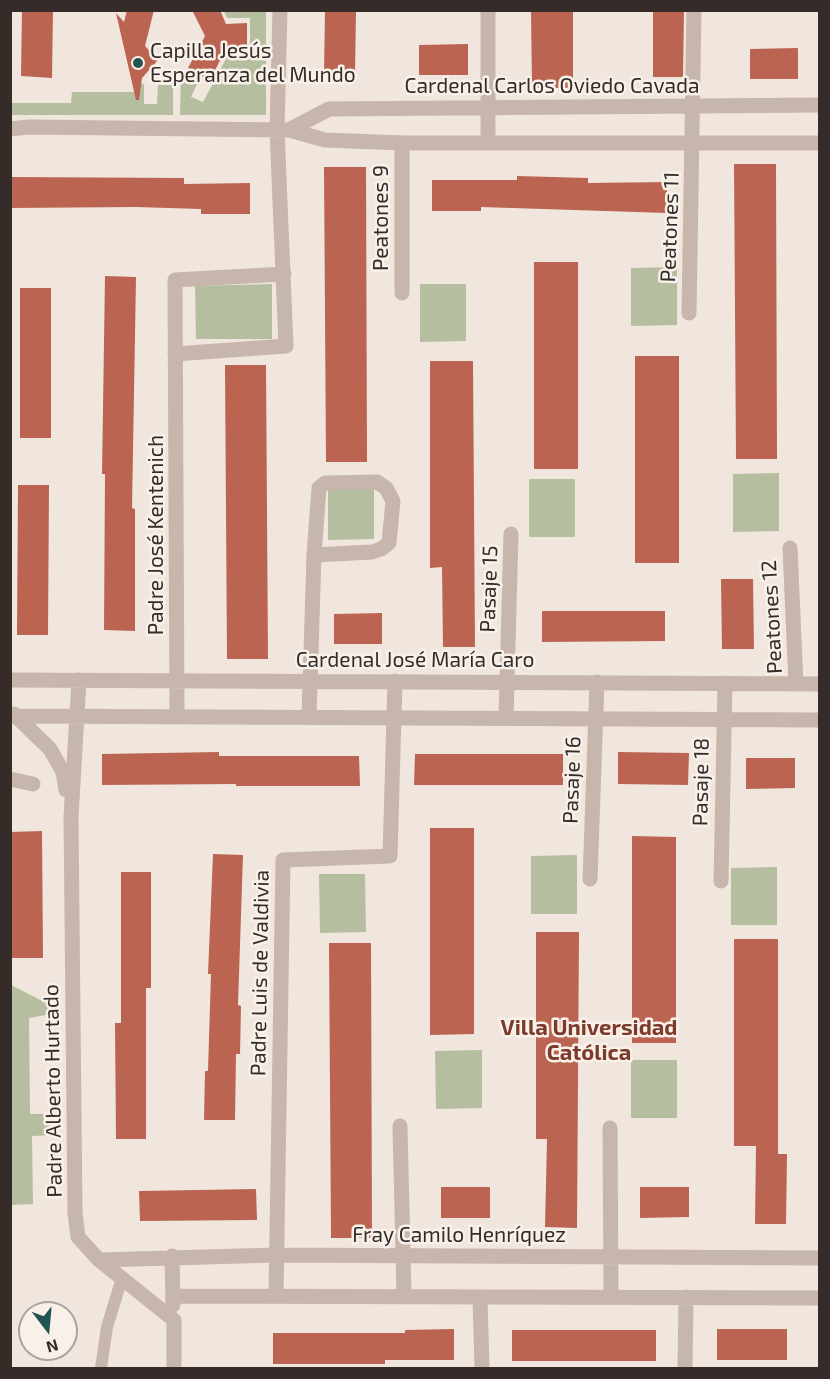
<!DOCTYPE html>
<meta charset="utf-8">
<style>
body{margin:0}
#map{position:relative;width:830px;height:1379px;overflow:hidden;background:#f0e6de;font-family:"Exo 2",sans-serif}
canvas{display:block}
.frame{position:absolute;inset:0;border:12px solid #352c29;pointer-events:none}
.north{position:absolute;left:18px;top:1301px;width:60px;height:60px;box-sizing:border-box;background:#f8f1ea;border:2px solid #aaa29d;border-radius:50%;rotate:164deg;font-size:16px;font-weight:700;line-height:24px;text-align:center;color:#352c29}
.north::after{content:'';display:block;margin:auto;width:21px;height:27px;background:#235353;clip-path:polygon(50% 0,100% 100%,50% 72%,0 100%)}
</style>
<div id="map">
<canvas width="830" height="1379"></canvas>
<div class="frame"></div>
<div class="north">N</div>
</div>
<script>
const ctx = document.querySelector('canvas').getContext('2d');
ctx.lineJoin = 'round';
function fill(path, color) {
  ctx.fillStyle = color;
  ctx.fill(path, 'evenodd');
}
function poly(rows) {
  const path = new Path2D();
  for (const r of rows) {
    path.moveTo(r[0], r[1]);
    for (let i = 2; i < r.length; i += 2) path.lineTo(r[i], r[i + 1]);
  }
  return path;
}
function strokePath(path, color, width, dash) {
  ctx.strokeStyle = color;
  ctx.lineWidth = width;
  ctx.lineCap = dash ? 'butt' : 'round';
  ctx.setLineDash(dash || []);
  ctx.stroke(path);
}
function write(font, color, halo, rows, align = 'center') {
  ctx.font = font + ' "Exo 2",sans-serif';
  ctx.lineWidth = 5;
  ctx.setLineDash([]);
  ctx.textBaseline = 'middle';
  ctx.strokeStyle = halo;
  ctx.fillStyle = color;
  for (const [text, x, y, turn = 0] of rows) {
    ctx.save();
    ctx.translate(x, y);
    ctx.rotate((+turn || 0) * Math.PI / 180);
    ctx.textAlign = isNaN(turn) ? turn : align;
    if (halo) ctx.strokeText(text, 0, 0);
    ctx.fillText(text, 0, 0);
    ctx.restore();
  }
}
fill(poly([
 [224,11,266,11,266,115,180,115,181,78,193,76,199,80,191,97,203,102,228,55,250,54,250,18,227,18],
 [137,83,144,84,144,104,157,104,158,85,173,85,173,115,11,115,11,103,71,103,72,92,137,92],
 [677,267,677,325,631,326,631,268],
 [272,284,272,339,196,339,195,286],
 [420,284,466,284,466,341,420,342],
 [779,473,779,531,733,532,733,474],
 [529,479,575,479,575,537,529,537],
 [328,481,374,481,374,539,328,540],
 [577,855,577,914,531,914,531,856],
 [777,867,777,925,731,925,731,868],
 [319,874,365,874,366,932,320,933],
 [11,985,50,1005,51,1014,29,1018,30,1114,54,1114,54,1135,32,1136,33,1204,11,1205],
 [482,1050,482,1108,436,1109,435,1051],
 [631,1060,677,1060,677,1118,631,1118]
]), '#b5be9f');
fill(poly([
 [22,10,53,10,52,78,21,76],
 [127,10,154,10,145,46,158,60,142,78,139,100,136,100,116,13,124,22],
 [192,10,220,10,226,24,247,23,247,50,225,50,210,81,188,68,205,36],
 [325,10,356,10,355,74,324,74],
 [531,10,573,10,573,88,532,88],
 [653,10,684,10,683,77,653,77],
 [468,44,468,75,419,75,419,45],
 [798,48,798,79,750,79,750,49],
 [734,164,776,164,777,459,736,459],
 [324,167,366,167,367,462,326,462],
 [517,176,588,178,588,183,667,182,667,213,481,207,481,211,432,211,432,180,517,180],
 [10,177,184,178,184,184,250,183,250,214,201,214,201,209,136,207,10,208],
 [534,262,578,262,578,469,534,469],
 [105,276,136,277,132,508,135,509,135,631,104,630,105,474,102,474],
 [20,288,51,288,51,438,20,438],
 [635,356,679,356,679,563,635,563],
 [430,361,473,361,475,647,443,647,442,567,430,568],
 [225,365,266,365,268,659,227,659],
 [18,485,49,485,48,635,17,635],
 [721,579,753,579,754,649,722,649],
 [542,611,665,611,665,641,542,642],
 [382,613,382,644,334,644,334,614],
 [219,752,219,756,359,756,360,786,236,786,236,784,102,785,102,754],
 [618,752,689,753,688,785,618,784],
 [415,754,563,754,563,785,414,785],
 [746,758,795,758,795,788,746,789],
 [430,828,474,828,474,1034,430,1035],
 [42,831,43,958,10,958,10,832],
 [632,836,676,837,676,1043,632,1043],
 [213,854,243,855,238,1005,241,1006,240,1054,236,1054,235,1120,204,1120,205,1071,208,1071,211,974,208,974],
 [121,872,151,872,151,988,146,988,146,1139,116,1139,115,1023,121,1023],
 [536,932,579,932,577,1228,545,1227,547,1139,536,1139],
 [734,939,778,939,778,1154,787,1154,786,1224,755,1224,756,1146,734,1146],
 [329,943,371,943,372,1238,331,1238],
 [441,1187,490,1187,490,1218,441,1218],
 [640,1187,689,1187,689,1217,640,1218],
 [256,1189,257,1220,140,1221,139,1191],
 [454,1329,454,1360,385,1360,385,1364,273,1364,273,1333,405,1333,405,1330],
 [717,1329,787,1329,787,1360,717,1360],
 [512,1330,656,1330,656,1361,512,1361]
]), '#bb6451');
strokePath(poly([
 [101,1368,107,1327,122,1278]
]), '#c7b6ab', 12);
strokePath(poly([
 [488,10,488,143],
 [10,129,29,127,289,130,325,140,402,143,820,143],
 [289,130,329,109,820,105],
 [402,293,402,143],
 [689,313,694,10],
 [175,354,286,346,277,130,280,10],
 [790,548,796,684],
 [10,680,820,684],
 [79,680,71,817,75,1213,78,1237,99,1260,174,1320,174,1368],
 [14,714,50,749,63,772,66,790],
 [177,715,175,280,284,274],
 [16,716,820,720],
 [309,716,314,555,319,488,325,483,377,482,386,488,393,501,389,543,381,549,372,552,314,555],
 [506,718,511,534],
 [10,779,33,784],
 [590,879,597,682],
 [721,881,725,683],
 [400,1126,404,1296],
 [610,1128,611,1297],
 [172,1256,173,1305],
 [99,1260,276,1255,820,1258],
 [173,1296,820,1298],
 [276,1296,283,860,390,856,395,681],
 [480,1297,482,1368],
 [685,1368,686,1297]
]), '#c7b6ab', 15);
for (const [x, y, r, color] of [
 [138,63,6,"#235353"]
]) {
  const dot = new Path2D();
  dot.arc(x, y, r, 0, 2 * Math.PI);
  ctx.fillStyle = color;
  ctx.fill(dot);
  strokePath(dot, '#f8f1ea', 2);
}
write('21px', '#352c29', '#f8f1ea', [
 ["Capilla Jesús",150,51],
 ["Esperanza del Mundo",150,75]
], 'left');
write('21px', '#352c29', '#f8f1ea', [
 ["Cardenal Carlos Oviedo Cavada",552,86],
 ["Peatones 9",381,218,-90],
 ["Peatones 11",670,227,-88],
 ["Padre José Kentenich",156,535,-90],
 ["Pasaje 15",489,589,-88],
 ["Peatones 12",772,617,-93],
 ["Cardenal José María Caro",415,660],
 ["Pasaje 16",572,780,-88],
 ["Pasaje 18",701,782,-89],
 ["Padre Luis de Valdivia",260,973,-89],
 ["Padre Alberto Hurtado",53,1091,-91],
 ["Fray Camilo Henríquez",459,1235]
]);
write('bold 22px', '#7d392a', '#f8f1ea', [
 ["Villa Universidad",589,1028],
 ["Católica",589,1053]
]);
</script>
